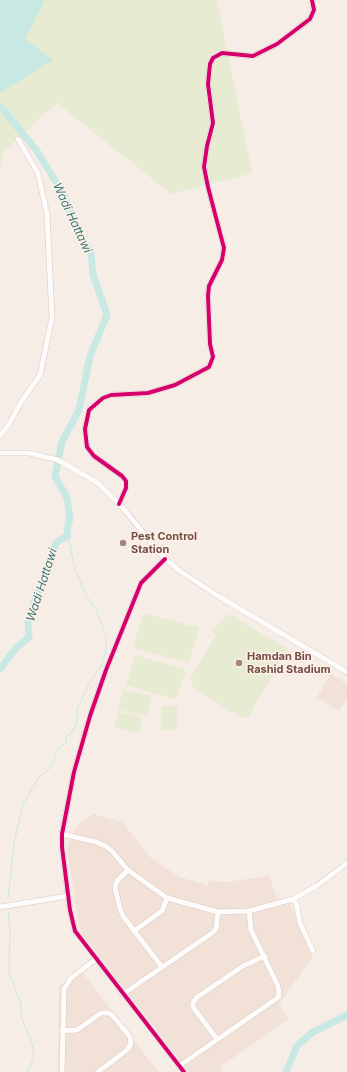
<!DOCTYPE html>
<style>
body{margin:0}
canvas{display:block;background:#f6ede6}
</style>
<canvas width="347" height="1072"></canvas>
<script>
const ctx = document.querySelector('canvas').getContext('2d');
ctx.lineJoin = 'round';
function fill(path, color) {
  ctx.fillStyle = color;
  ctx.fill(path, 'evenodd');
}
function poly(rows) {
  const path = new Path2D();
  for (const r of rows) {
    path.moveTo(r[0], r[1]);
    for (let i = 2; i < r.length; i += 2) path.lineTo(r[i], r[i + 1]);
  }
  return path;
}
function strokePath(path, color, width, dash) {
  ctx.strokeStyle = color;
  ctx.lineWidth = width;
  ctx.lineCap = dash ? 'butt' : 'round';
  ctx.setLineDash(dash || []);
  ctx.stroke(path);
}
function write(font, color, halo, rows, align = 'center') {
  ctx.font = font + ' Inter,sans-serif';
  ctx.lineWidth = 3;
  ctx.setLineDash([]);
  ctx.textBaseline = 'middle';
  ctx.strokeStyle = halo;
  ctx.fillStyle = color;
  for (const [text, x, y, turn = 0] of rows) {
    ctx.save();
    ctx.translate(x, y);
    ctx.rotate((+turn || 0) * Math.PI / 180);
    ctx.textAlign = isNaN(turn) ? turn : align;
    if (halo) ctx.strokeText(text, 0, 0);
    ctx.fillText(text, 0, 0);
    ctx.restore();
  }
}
fill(poly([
 [331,674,347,684,347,698,339,711,317,697],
 [94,814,122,822,151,858,179,877,208,885,210,881,226,882,269,876,278,901,290,904,313,956,279,1004,289,1019,221,1066,223,1072,189,1072,80,931,67,848,77,825],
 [80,969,155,1068,159,1072,58,1072,59,986]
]), '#f2e1d6');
fill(poly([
 [0,0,217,0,252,173,171,194,57,103,4,151,0,167],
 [143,613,199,628,189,663,133,648],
 [229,614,288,649,248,717,240,717,193,688,190,678,216,635,211,631],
 [135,655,186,670,176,700,126,685],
 [123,690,151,696,147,716,118,710],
 [161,706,177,706,178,730,162,730],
 [118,712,142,717,139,733,114,728]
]), '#e6ebd1');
fill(poly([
 [0,0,45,0,25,39,53,60,0,93]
]), '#c8e8e4');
strokePath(poly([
 [8,899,14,843,23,804,39,777,49,769,59,747,66,743,66,736,71,734,76,724,78,707,88,685,100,668,106,652,106,636,96,609,86,595,74,566,68,535],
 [8,912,10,928,9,973,21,1004,21,1016,32,1044,34,1057,27,1072]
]), '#c8e8e4', 1);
strokePath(poly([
 [0,106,37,151,64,195,75,225,91,253,93,274,107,315,90,356,79,410,62,442,55,476,67,498,70,518,67,530,68,535,56,543,51,562,45,579,35,599,28,622,29,637,16,648,0,669],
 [286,1072,297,1046,313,1032,347,1015]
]), '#c8e8e4', 7);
const minor = poly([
 [0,436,8,426,21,402,40,375,52,318,47,214,38,173,18,139],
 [0,453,29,453,58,460,98,483,124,509,162,556,180,571,218,596,347,672],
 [119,504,126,488,126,481,122,476,94,456,87,447,85,429,89,410,103,398,111,395,148,393,175,385,209,367,213,357,210,344,208,296,209,286,222,260,224,248,208,187,204,167,207,146,213,123,208,84,210,64,213,58,222,53,253,56,277,44,310,19,314,10,312,0],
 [165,559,141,583,106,670,90,716,74,772,62,834,62,847,70,910,75,931,184,1072],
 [62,834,96,842,105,846,111,850,128,870,167,898,218,912,249,911,293,899,318,885,347,863],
 [128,870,117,881,115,887,120,909,123,916,162,967],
 [293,899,297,906,300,923,313,951],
 [0,907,68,896],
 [134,931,162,911,167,898],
 [123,994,212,933,216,929,218,912],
 [62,1031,77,1030,101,1013,108,1013,112,1015,130,1037,131,1044,127,1050,98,1072],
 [217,1039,193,1007,193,1003,196,998,243,966,265,956],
 [179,1066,276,999,279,996,278,986,251,930,249,911],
 [62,1072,64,989,71,978,96,959]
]);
strokePath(minor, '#d7c9c4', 6);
strokePath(minor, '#fefcfb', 5);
strokePath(poly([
 [119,504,126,488,126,481,122,476,94,456,87,447,85,429,89,410,103,398,111,395,148,393,175,385,209,367,213,357,210,344,208,296,209,286,222,260,224,248,208,187,204,167,207,146,213,123,208,84,210,64,213,58,222,53,253,56,277,44,310,19,314,10,312,0],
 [165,559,141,583,106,670,90,716,74,772,62,834,62,847,70,910,75,931,184,1072]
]), '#d6006c', 4);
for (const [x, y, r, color] of [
 [123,543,4,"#a1867f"],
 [239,663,4,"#a1867f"]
]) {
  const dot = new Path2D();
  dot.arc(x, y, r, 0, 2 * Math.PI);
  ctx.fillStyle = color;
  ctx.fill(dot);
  strokePath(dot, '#fff1e7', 1.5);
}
write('bold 11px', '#734e47', '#fff1e7', [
 ["Pest Control",131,537],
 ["Station",131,550],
 ["Hamdan Bin",247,657],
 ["Rashid Stadium",247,670]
], 'left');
write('italic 12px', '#3b7978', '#fff1e7', [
 ["Wadi Hattawi",72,218,65],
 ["Wadi Hattawi",42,585,-72]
]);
</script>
